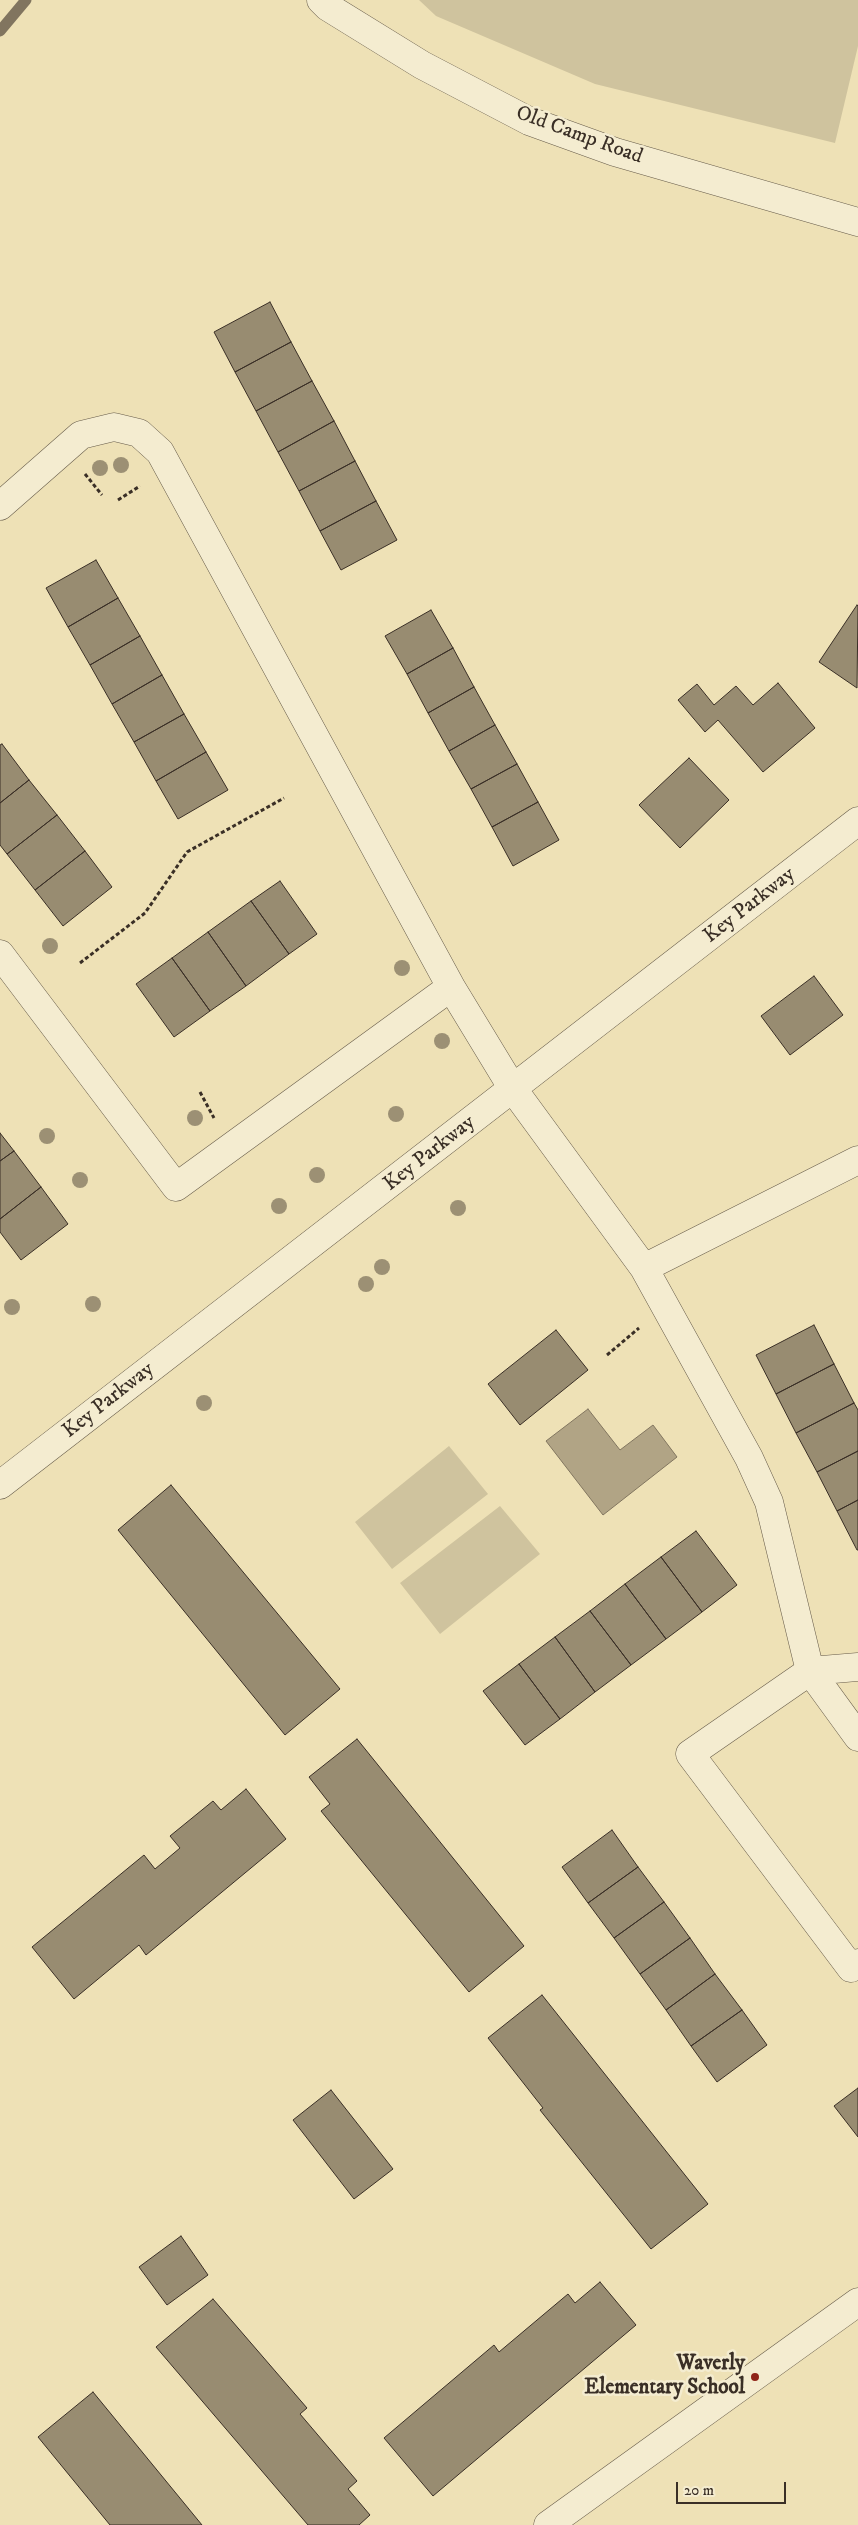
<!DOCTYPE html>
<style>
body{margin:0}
#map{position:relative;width:858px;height:2525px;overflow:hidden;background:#eee1b6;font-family:"IM FELL DW Pica",serif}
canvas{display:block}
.scale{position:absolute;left:676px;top:2482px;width:110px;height:22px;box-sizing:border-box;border:2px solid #3a2f26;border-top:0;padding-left:6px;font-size:15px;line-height:18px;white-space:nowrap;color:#3a2f26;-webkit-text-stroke:4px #f4ecd0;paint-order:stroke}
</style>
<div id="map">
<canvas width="858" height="2525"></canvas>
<div class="scale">20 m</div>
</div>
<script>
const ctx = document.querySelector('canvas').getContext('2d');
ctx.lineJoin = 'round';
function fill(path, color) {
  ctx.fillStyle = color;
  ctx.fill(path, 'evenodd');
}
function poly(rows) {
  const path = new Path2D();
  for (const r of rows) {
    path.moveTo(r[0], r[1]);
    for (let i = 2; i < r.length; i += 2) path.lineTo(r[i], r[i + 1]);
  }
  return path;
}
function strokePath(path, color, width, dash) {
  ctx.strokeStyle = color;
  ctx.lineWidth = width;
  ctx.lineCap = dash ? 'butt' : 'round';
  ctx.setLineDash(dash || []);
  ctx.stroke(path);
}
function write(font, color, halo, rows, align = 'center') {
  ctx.font = font + ' "IM FELL DW Pica",serif';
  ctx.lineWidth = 5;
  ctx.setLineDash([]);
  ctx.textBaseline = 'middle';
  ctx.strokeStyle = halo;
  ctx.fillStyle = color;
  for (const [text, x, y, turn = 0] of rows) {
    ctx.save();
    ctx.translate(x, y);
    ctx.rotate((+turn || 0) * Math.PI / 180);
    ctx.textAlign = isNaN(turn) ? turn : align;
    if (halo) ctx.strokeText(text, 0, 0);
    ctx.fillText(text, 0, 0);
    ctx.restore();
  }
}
fill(poly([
 [419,0,858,0,858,46,835,143,595,84,436,16],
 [449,1446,488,1494,392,1569,355,1522],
 [500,1506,540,1554,440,1634,400,1583]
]), '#cfc39e');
const water = poly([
 [588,1409,620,1450,653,1425,677,1457,603,1515,546,1441,588,1409]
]);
fill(water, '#b1a485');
strokePath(water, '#81755f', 1);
strokePath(poly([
 [0,31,26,0]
]), '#81755f', 11);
const building = poly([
 [270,302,291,342,235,372,214,332,270,302],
 [291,342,312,381,256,411,235,372,291,342],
 [312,381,334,421,278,452,256,411,312,381],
 [334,421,355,461,299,491,278,452,334,421],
 [355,461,376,501,320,531,299,491,355,461],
 [376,501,397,540,341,570,320,531,376,501],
 [96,560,118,598,68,627,46,588,96,560],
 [118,598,140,636,90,665,68,627,118,598],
 [857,605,858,606,857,688,819,662,857,605],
 [431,610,453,648,407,674,385,636,431,610],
 [140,636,162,675,112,704,90,665,140,636],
 [453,648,474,687,428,713,407,674,453,648],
 [162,675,184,714,134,742,112,704,162,675],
 [778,683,815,728,763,772,718,720,705,732,678,700,697,684,714,705,736,686,753,705,778,683],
 [474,687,495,725,449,751,428,713,474,687],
 [184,714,206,752,156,781,134,742,184,714],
 [495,725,517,764,471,789,449,751,495,725],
 [2,744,29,780,0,803,0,745,2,744],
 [206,752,228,790,178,819,156,781,206,752],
 [689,758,729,800,680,848,639,805,689,758],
 [517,764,538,802,492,827,471,789,517,764],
 [29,780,57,815,7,854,0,845,0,803,29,780],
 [538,802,559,840,513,866,492,827,538,802],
 [57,815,85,851,35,890,7,854,57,815],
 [85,851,112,887,63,926,35,890,85,851],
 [280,881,317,934,289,954,251,901,280,881],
 [251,901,289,954,246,986,208,932,251,901],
 [208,932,246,986,210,1011,172,958,208,932],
 [172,958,210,1011,174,1037,136,984,172,958],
 [814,976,843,1015,790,1055,761,1016,814,976],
 [0,1133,14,1151,0,1161,0,1133],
 [14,1151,41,1187,0,1219,0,1161,14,1151],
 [41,1187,68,1224,21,1260,0,1232,0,1219,41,1187],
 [814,1325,834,1364,776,1394,756,1355,814,1325],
 [556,1330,588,1370,520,1425,488,1384,556,1330],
 [834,1364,854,1403,796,1433,776,1394,834,1364],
 [854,1403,858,1410,858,1451,817,1472,796,1433,854,1403],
 [858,1451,858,1500,837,1511,817,1472,858,1451],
 [171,1485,340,1689,285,1735,118,1530,171,1485],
 [858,1500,858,1550,857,1550,837,1511,858,1500],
 [696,1531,737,1585,702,1612,661,1557,696,1531],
 [661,1557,702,1612,666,1639,625,1584,661,1557],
 [625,1584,666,1639,631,1665,590,1611,625,1584],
 [590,1611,631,1665,595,1692,555,1637,590,1611],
 [555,1637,595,1692,560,1719,519,1664,555,1637],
 [519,1664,560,1719,525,1745,483,1691,519,1664],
 [357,1739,524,1946,469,1992,321,1811,330,1804,309,1777,357,1739],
 [246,1789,286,1839,146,1955,139,1945,74,1999,32,1947,144,1855,155,1869,180,1848,170,1836,213,1801,221,1810,246,1789],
 [612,1830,638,1867,588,1903,562,1867,612,1830],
 [638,1867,664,1902,614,1938,588,1903,638,1867],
 [664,1902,690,1938,640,1974,614,1938,664,1902],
 [690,1938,715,1974,666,2010,640,1974,690,1938],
 [715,1974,742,2010,691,2046,666,2010,715,1974],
 [542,1995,708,2204,651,2249,540,2110,543,2108,488,2038,542,1995],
 [742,2010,767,2045,717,2082,691,2046,742,2010],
 [858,2088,858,2137,834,2106,858,2088],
 [331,2090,393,2169,354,2199,293,2120,331,2090],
 [181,2236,208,2275,167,2305,139,2267,181,2236],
 [600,2282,636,2325,433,2496,384,2438,494,2345,499,2352,568,2294,575,2303,600,2282],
 [213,2299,307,2408,300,2414,357,2481,348,2489,370,2515,359,2525,308,2525,156,2347,213,2299],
 [93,2392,202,2525,110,2525,38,2437,93,2392]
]);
fill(building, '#988c71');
strokePath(building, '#3a2f26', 1);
const minor = poly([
 [321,0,328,7,422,65,529,121,615,152,858,222],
 [0,506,81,435,114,427,139,433,160,452,451,987,513,1089,644,1268,749,1458,769,1502,810,1671,858,1667],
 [0,954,176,1187,451,987],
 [644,1268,858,1160],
 [0,1485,858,821],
 [858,1737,810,1671,690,1754,851,1968,858,1963],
 [548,2525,858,2302]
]);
strokePath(minor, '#675c4a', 29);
strokePath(poly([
 [85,474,102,495],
 [118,500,140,486],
 [80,963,145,913,187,852,284,798],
 [200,1092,214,1118],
 [607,1355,639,1328]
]), '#3a2f26', 3, [4, 2.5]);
strokePath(minor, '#f4ecd0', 28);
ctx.fillStyle = '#9c9074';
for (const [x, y] of [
 [121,465],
 [100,468],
 [50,946],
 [402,968],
 [442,1041],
 [396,1114],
 [195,1118],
 [47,1136],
 [317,1175],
 [80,1180],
 [279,1206],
 [458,1208],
 [382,1267],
 [366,1284],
 [93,1304],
 [12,1307],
 [204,1403]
]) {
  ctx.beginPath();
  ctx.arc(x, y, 8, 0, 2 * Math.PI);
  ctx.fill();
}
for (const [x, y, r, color] of [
 [755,2377,5,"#8f2418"]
]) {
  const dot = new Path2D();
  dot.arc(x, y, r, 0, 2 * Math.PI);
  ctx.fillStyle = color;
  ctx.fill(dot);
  strokePath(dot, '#f4ecd0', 2);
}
write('21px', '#3a2f26', '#f4ecd0', [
 ["Old Camp Road",579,136,20],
 ["Key Parkway",750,906,-38],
 ["Key Parkway",430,1154,-38],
 ["Key Parkway",109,1401,-38]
]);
write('bold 21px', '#3a2f26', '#f4ecd0', [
 ["Waverly",745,2365],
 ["Elementary School",745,2389]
], 'right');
</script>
